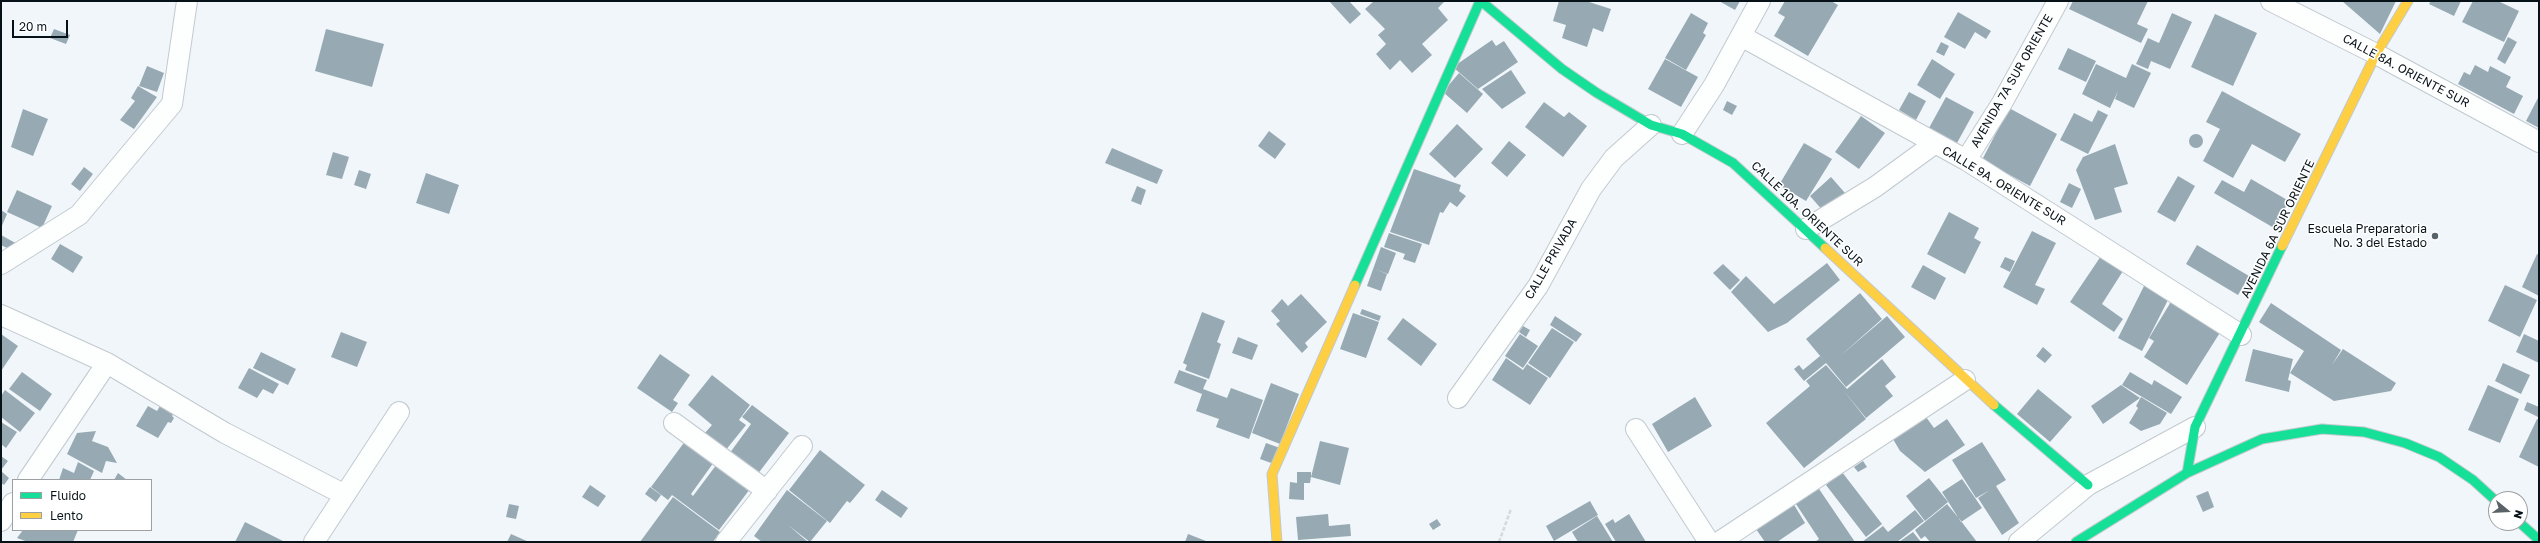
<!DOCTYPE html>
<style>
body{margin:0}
#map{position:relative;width:2540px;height:543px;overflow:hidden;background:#f0f6fa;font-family:"Golos Text",sans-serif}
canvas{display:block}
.frame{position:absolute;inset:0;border:2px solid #071218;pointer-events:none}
.legend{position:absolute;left:12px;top:479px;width:140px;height:52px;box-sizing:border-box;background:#fff;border:1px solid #9ca0a3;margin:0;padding:5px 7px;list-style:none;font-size:12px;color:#071218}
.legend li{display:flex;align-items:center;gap:8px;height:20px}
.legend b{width:20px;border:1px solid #9ca0a3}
.north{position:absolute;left:2488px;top:491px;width:40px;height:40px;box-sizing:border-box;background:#fff;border:1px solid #9ca0a3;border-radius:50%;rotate:108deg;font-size:11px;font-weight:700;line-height:16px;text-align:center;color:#071218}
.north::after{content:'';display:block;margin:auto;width:14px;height:18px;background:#596267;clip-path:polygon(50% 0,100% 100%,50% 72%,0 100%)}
.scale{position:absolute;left:12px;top:20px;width:56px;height:18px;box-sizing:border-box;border:2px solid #071218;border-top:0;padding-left:5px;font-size:12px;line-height:14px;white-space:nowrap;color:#071218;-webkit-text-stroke:3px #fff;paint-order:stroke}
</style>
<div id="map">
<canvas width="2540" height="543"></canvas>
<div class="frame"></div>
<ul class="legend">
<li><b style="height:5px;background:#16e098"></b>Fluido</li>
<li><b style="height:5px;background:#ffcf43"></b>Lento</li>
</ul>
<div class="north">N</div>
<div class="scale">20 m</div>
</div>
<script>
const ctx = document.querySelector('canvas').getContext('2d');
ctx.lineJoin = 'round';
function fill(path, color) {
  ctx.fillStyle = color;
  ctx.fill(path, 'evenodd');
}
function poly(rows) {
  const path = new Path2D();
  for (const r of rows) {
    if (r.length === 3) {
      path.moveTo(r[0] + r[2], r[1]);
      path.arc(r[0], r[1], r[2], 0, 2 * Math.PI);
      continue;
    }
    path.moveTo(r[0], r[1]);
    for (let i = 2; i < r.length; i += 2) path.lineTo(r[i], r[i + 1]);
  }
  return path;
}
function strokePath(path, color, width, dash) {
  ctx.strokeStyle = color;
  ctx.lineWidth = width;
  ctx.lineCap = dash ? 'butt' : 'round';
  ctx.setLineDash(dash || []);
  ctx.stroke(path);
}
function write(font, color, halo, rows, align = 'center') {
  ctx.font = font + ' "Golos Text",sans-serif';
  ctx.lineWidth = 3;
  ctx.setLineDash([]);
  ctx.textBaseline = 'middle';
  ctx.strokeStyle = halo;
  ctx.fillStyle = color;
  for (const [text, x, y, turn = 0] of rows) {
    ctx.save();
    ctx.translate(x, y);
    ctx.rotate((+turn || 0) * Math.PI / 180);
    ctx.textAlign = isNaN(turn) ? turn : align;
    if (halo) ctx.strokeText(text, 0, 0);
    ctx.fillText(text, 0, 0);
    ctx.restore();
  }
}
fill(poly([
 [1329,1,1349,1,1361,14,1350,24],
 [1374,1,1445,1,1438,8,1448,20,1422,44,1432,55,1412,73,1400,60,1390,70,1376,54,1386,44,1378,35,1385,29,1365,9],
 [1559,1,1586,1,1611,9,1603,32,1593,28,1587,47,1562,38,1566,25,1553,21],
 [1719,1,1740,1,1735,10],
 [1785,1,1831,1,1838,5,1808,56,1774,36,1785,17,1778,13],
 [2073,1,2148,1,2137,24,2148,29,2141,43,2069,9],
 [2342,1,2396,1,2380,34],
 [2431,1,2461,1,2454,16,2429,4],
 [2473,1,2498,1,2519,11,2504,42,2462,22],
 [1958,12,1991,31,1986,39,1975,32,1965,49,1944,37],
 [1691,13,1708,23,1703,33,1706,35,1686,70,1665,58],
 [2172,13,2192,22,2170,69,2151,61,2148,69,2136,64,2148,38,2159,43],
 [2215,14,2257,33,2233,86,2191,67],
 [54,29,70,35,66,44,50,38],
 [326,29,384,44,372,87,315,71],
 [2508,37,2517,42,2505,64,2497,59],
 [1492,40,1496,46,1504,41,1518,62,1478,89,1453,67],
 [1941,42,1949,46,1944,56,1936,52],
 [2068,48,2096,61,2086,82,2058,69],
 [1665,59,1698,77,1681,107,1648,89],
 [1932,59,1955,74,1940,99,1917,85],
 [2096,64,2126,78,2132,64,2151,73,2134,108,2115,99,2118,91,2110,108,2082,94],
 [2475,65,2488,72,2490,66,2511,77,2506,87,2523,96,2514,114,2458,84,2464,72,2470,75],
 [147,66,164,73,157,92,139,86],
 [1511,70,1526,93,1502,109,1482,89],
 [1459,73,1483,94,1467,113,1443,92],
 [138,86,157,97,134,129,120,120,135,101,131,98],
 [2222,91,2301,134,2285,162,2252,144,2233,178,2203,161,2220,129,2206,122],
 [1909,92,1926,101,1916,120,1899,110],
 [2539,96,2539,128,2526,121],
 [1946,97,1974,112,1957,143,1929,128],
 [1727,101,1737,106,1732,115,1723,110],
 [1544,102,1564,117,1569,112,1587,126,1563,157,1525,127],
 [2009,108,2057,134,2030,186,1982,160],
 [23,109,48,119,33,156,11,147],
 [2098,110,2108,115,2088,154,2060,140,2074,113,2092,122],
 [1861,116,1885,133,1859,169,1835,152],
 [1457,124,1483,149,1455,178,1429,154],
 [1269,131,1286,144,1275,159,1258,146],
 [2196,141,7],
 [1509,141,1526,155,1507,177,1491,163],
 [1804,143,1832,159,1806,201,1779,185],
 [2115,144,2128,184,2114,188,2122,212,2095,220,2076,170,2083,157],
 [1112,148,1163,170,1157,184,1105,163],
 [333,152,349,157,342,179,326,175],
 [84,167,93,174,80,191,71,184],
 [1414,169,1461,185,1459,191,1466,196,1457,207,1450,202,1443,213,1440,212,1429,245,1390,232],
 [359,170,371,174,366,189,354,185],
 [426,173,459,185,449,214,416,203],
 [2178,176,2195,186,2175,222,2157,212],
 [1831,177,1845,193,1824,212,1810,196],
 [2251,179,2289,201,2274,228,2214,193,2222,180,2244,192],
 [2069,183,2081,189,2072,208,2060,202],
 [1137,186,1146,190,1141,205,1131,201],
 [17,190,52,206,42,228,7,212],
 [1,210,7,214,1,228],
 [1949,212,1979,228,1974,238,1981,242,1965,274,1927,254],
 [2032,231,2056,243,2035,285,2045,289,2037,305,2003,287],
 [1389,233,1422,244,1415,263,1403,259,1405,254,1384,247],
 [1,235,19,245,11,250,1,245],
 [60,244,83,257,73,273,51,259],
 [2197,245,2249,276,2238,295,2186,264],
 [1381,247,1396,253,1388,274,1375,269,1387,274,1381,291,1367,286],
 [2537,254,2539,255,2539,296,2522,287],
 [2101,256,2123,271,2102,304,2123,319,2114,332,2070,302],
 [2005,257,2015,261,2010,272,2000,267],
 [1827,263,1840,280,1787,323,1768,332,1731,292,1746,276,1774,304],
 [1723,264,1740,280,1730,290,1713,273],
 [1923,265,1946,278,1935,300,1911,287],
 [2145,284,2170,296,2142,351,2118,338],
 [2505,285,2537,300,2520,337,2488,321],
 [1860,293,1882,319,1839,357,1887,316,1905,337,1846,387,1806,339],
 [1301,294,1327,322,1305,343,1308,347,1302,353,1276,324,1280,321,1271,311,1282,299,1288,306],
 [2172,300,2221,331,2187,385,2144,357,2154,341,2149,338],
 [2271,303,2341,350,2332,365,2343,349,2396,383,2391,391,2334,401,2290,373,2304,351,2259,322],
 [1362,309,1381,316,1379,321,1360,314],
 [1202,312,1225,321,1217,342,1221,344,1209,379,1185,370,1187,365,1183,363],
 [1353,313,1379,322,1366,358,1340,349],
 [1555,316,1582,334,1576,342,1550,325],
 [1403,318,1437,344,1421,366,1387,339],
 [1523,326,1530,330,1526,337,1519,332],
 [1552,328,1574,342,1550,378,1528,363],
 [341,332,367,342,357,367,331,357],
 [1,334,18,346,1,371],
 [1520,334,1538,346,1523,368,1505,356],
 [2524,334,2539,341,2539,363,2516,352],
 [1238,337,1258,345,1252,360,1232,353],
 [2043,347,2052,355,2045,363,2036,356],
 [2253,349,2293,359,2288,380,2291,381,2289,392,2245,381],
 [261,352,296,369,288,385,253,368],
 [660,354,690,375,673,400,678,403,672,412,637,388],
 [1820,356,1826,363,1804,381,1794,369,1799,365,1803,370],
 [1506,358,1523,370,1527,364,1548,378,1530,405,1492,380],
 [1882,359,1896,377,1885,386,1893,396,1866,418,1844,391,1866,419,1804,468,1766,423,1810,386,1806,381,1826,365,1847,389],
 [2503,363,2530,375,2521,394,2495,381],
 [249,368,279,384,273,394,263,389,257,398,238,388],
 [1179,370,1207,380,1203,389,1227,398,1231,388,1263,400,1249,439,1216,427,1219,419,1196,411,1202,394,1174,383],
 [22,372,52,394,40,411,9,389],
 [2130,372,2152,385,2154,380,2182,397,2171,414,2122,385],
 [712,375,750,405,739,420,746,425,725,451,704,434,712,425,688,405],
 [1271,383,1299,394,1280,444,1252,433],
 [2121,385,2140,398,2103,424,2091,406],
 [2488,385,2519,399,2500,443,2468,430],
 [2038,389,2072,417,2050,442,2017,414],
 [5,390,35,413,20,432,1,417,1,396],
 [1695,397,1712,426,1668,452,1652,424],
 [2141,397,2167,413,2160,424,2141,431,2129,423,2138,408,2136,406],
 [2527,402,2539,407,2538,417,2524,410],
 [752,405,789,433,757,475,729,454,751,424,742,417],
 [148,406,157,411,160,406,174,413,172,416,174,418,171,423,168,422,158,438,136,426],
 [1926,417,1934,428,1947,419,1965,445,1925,472,1900,451,1893,439],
 [2537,419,2539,420,2539,467,2519,457],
 [1,422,17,432,6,448,1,444],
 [96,431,92,441,108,447,117,463,106,461,102,473,67,454,77,433],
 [686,440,714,462,691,494,693,496,720,460,753,485,719,530,672,495,668,500,651,487],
 [1320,441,1349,448,1340,485,1311,477,1310,483,1304,483,1304,500,1289,499,1290,482,1297,483,1297,472,1311,472,1311,477],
 [1982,442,2006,480,1996,486,2019,523,2002,535,1978,498,1990,490,1976,498,1952,460],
 [1266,443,1280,448,1274,464,1260,459],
 [820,450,865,485,850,503,847,501,830,523,789,490],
 [1,456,8,461,1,470],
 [1863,461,1867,467,1858,472,1854,467],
 [78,462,94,471,90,480,59,480,63,468,74,473],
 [1,471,9,478,4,485,1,483],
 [1842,472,1882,524,1866,537,1826,485],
 [118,473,127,480,114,480],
 [1929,478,1948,502,1925,521,1906,496],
 [1962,479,1982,508,1961,522,1942,492],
 [590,485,606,496,598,507,582,497],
 [1817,486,1855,542,1815,542,1819,539,1794,501],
 [650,487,661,495,656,502,645,494],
 [787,490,827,521,810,542,788,525,808,542,762,542,754,536],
 [882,490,908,508,901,518,875,500],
 [2208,491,2214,507,2203,512,2196,496],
 [673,497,720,532,713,542,640,542],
 [1590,501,1598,515,1554,541,1546,526],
 [1793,503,1805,523,1777,542,1765,542,1756,529],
 [509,504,519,506,516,519,506,517],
 [1947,504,1961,521,1977,542,1930,542,1925,536,1921,539,1915,530],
 [1915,510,1924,521,1897,542,1862,542,1883,526,1888,532],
 [1328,514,1329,526,1350,524,1351,536,1298,540,1296,517],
 [1629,514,1646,542,1616,542,1605,524,1613,519,1615,523],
 [1597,516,1613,542,1578,542,1572,532],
 [1437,519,1441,525,1433,530,1429,524],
 [245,522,285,542,235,542],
 [23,530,78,530,73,542,28,542,17,538],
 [1913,532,1921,542,1899,542],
 [511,534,529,542,507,542],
 [1188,534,1206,541,1206,542,1185,542]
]), '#97aab4');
const street = poly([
 [2271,1,2376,54,2539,142],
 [1741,36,1966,160,2241,335],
 [1682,134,1714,85,1760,1],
 [1966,160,2002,103,2058,1],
 [1806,229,1875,187,1934,144],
 [1,264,79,215,172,104,187,1],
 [1,315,107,363,225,433,345,495],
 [1458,398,1538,286,1591,189,1614,158,1651,125],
 [674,423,767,491],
 [1636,429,1709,542],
 [28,480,107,363],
 [1,521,13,503],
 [314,542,399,412],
 [726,542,802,446],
 [1719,542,1965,380],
 [2019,542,2088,485,2195,427]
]);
const fast = poly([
 [1481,1,1562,69,1597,93,1651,125,1682,134,1733,163,1825,248],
 [1355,285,1480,1],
 [1994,405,2088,485],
 [2187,473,2195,427,2282,246],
 [2520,523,2539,540],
 [2076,542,2187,473,2262,439,2322,429,2364,432,2405,443,2439,457,2473,480,2496,501]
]);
const slow = poly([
 [2282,246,2376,54,2408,1],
 [1825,248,1994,405],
 [1277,542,1272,474,1355,285]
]);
strokePath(street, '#c2cacf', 22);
strokePath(fast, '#c2cacf', 11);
strokePath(slow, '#c2cacf', 11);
strokePath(poly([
 [1499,542,1511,509]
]), '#d6d8da', 2.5, [4, 2]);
strokePath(street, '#fdfefe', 20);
strokePath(fast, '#16e098', 9);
strokePath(slow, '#ffcf43', 9);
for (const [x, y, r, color] of [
 [2435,236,4,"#596267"]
]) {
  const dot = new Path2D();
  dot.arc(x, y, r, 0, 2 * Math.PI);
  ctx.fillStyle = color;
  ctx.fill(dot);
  strokePath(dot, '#fff', 1.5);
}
write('12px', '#071218', '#fff', [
 ["CALLE 8A. ORIENTE SUR",2406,71,28],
 ["AVENIDA 7A SUR ORIENTE",2012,81,-60],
 ["CALLE 9A. ORIENTE SUR",2004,186,31],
 ["CALLE 10A. ORIENTE SUR",1807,214,43],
 ["AVENIDA 6A SUR ORIENTE",2278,229,-64],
 ["CALLE PRIVADA",1551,259,-60]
]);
write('12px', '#071218', '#fff', [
 ["Escuela Preparatoria",2427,229],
 ["No. 3 del Estado",2427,243]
], 'right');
</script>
